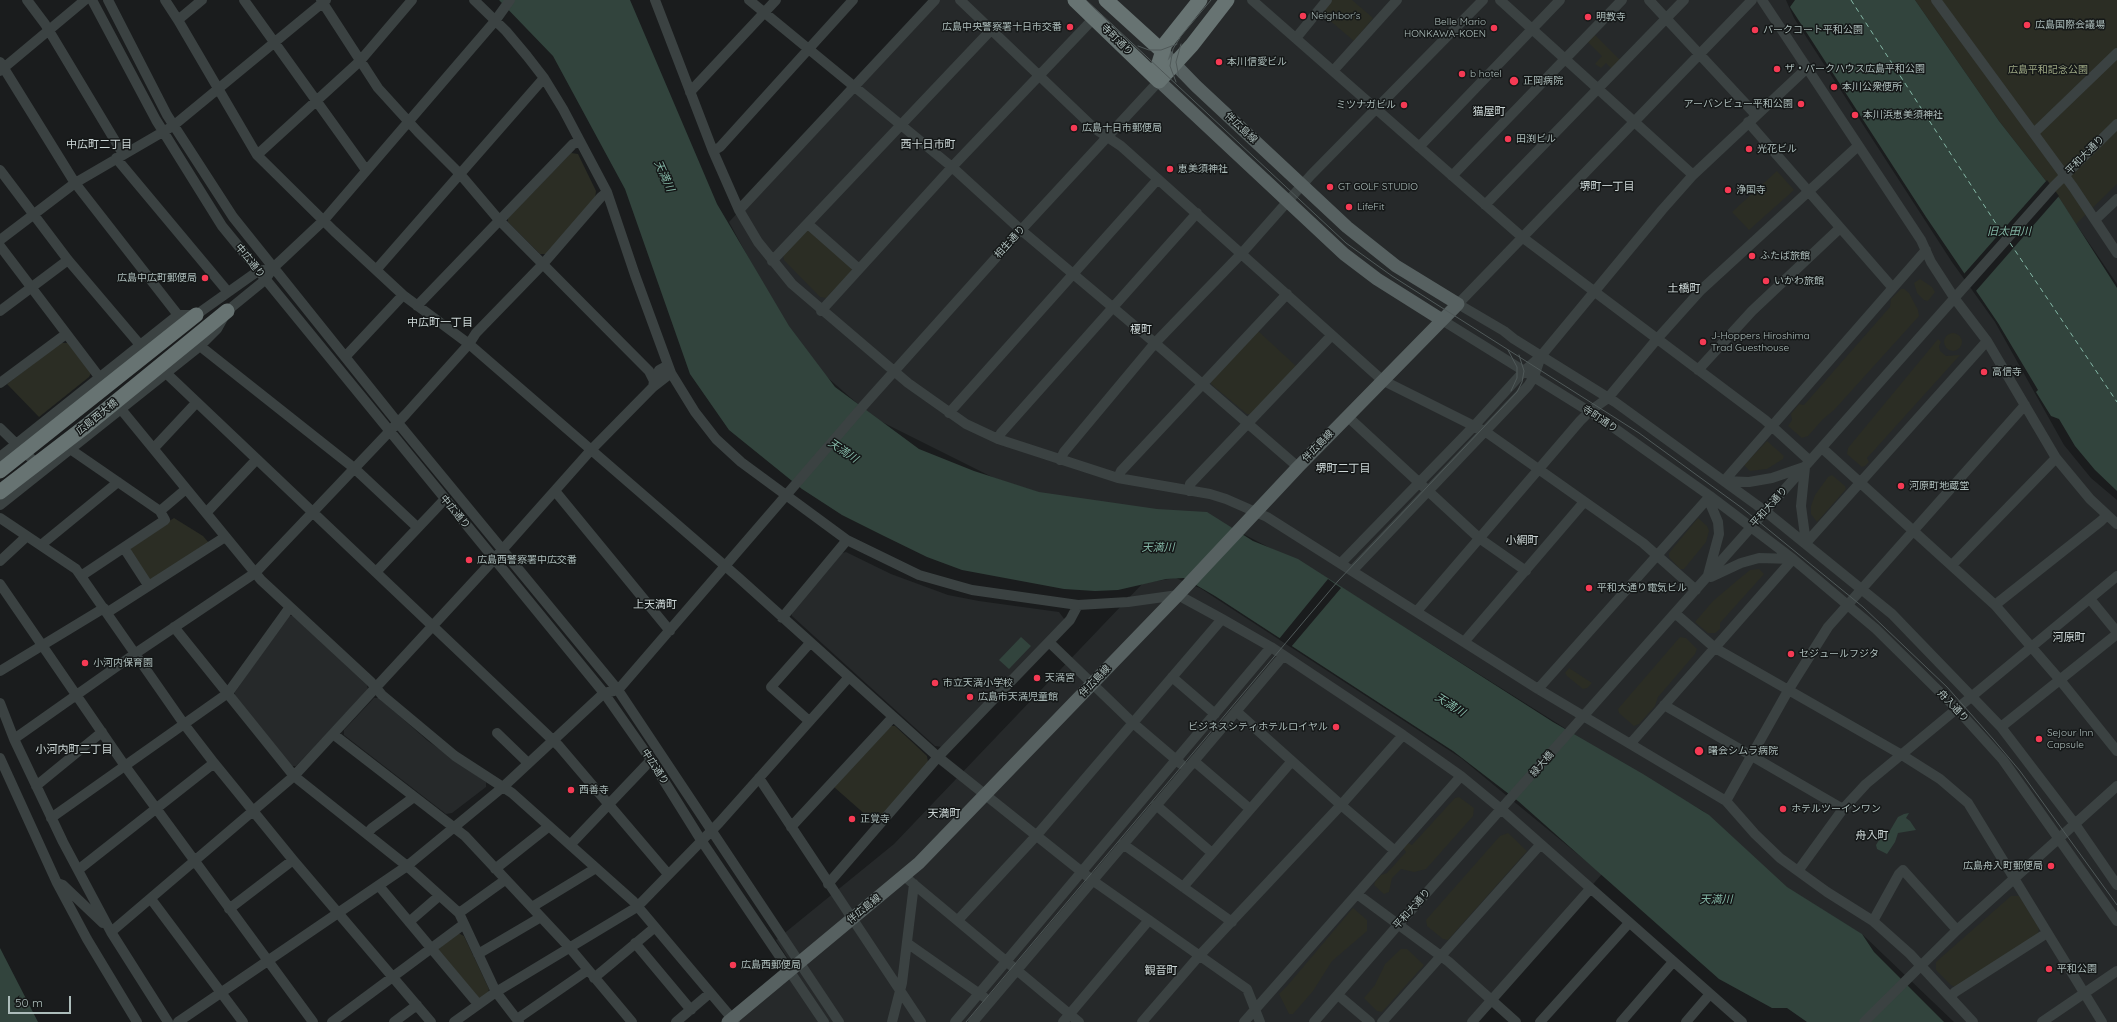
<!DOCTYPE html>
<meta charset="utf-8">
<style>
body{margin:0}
#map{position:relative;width:2117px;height:1022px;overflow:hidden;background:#1a1c1d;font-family:Quicksand,sans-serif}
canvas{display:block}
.scale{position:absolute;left:8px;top:996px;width:63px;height:18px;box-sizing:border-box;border:2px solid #adbdbb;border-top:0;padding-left:5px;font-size:12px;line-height:14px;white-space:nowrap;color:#adbdbb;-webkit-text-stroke:3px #151818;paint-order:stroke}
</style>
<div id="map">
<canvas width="2117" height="1022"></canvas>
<div class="scale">50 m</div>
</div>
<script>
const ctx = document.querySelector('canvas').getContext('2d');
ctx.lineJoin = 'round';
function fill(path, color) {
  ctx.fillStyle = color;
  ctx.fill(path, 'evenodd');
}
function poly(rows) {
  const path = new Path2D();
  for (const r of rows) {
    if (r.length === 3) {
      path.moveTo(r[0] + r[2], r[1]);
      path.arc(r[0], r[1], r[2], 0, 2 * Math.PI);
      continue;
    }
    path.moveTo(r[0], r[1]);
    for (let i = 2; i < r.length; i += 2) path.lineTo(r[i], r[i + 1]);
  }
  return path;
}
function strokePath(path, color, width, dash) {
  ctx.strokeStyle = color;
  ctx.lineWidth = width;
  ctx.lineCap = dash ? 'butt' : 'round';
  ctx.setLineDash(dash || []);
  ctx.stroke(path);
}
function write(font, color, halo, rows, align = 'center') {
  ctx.font = font + ' Quicksand,"Noto Sans JP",sans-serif';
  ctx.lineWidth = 3;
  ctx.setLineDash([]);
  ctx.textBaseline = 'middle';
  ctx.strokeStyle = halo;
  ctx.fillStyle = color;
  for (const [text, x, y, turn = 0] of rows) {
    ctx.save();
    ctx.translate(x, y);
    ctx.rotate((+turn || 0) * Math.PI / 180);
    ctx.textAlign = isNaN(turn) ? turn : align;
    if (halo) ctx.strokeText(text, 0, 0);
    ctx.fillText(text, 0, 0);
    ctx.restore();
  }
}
fill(poly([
 [935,0,1786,0,1794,18,1952,262,1995,322,2064,445,2091,478,2117,500,2117,1022,1954,1022,1863,935,1784,886,1703,811,1593,749,1563,727,1323,576,1213,518,1095,504,1052,497,994,478,874,418,821,372,793,340,729,222],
 [2117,125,2117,284,2052,189],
 [846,552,891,574,948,595,979,601,1059,612,1065,620,942,747,935,746,792,616,792,612,842,553],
 [1176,578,1200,588,1461,758,1602,874,1472,1022,734,1022,794,968,776,940,894,844,1143,583],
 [288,616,293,616,367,685,368,690,296,766,291,766,235,697,235,692],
 [374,698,379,698,428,741,486,782,486,787,452,813,446,814,344,735,344,730]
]), '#26292a');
fill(poly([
 [1332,0,1352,0,1373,18,1354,41,1321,13],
 [1915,0,2117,0,2117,184,2076,224,2060,199,1999,121],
 [1595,35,1620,60,1612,69,1606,63,1601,68,1595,64,1602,56,1588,42],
 [571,153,578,154,596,191,595,199,546,254,540,254,508,222,508,218],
 [1777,171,1794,190,1749,230,1732,212],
 [807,229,851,266,852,271,826,298,820,297,784,260,783,255],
 [1920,279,1932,287,1935,292,1928,301,1924,300,1917,293,1914,283],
 [1901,289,1904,289,1909,293,1918,310,1919,316,1834,410,1823,419,1808,436,1802,438,1788,426,1792,420,1791,414,1799,404,1804,405,1890,307,1891,299],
 [1257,330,1297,367,1252,414,1247,414,1211,384,1211,380],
 [1953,342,9],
 [1938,339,1941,342,1939,346,1940,351,1946,356,1960,355,1867,458,1869,462,1865,466,1862,467,1847,454,1848,448],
 [60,343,69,343,91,373,89,377,39,417,7,384],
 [1767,441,1784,456,1783,459,1767,469,1750,471,1744,465],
 [1832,475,1845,486,1846,489,1817,522,1811,514,1811,506,1815,495,1828,477],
 [174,518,203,536,209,543,152,581,148,579,130,550,131,546],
 [1698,518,1707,526,1709,531,1706,542,1684,569,1680,569,1669,557,1669,553],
 [1759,569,1764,574,1720,623,1720,629,1715,633,1708,633,1695,622,1713,601,1739,579,1750,570],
 [1680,637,1686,638,1697,649,1695,654,1658,697,1655,706,1639,724,1634,726,1619,713,1618,709],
 [1569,668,1592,683,1587,688,1583,689,1567,676,1565,673],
 [890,726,895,726,927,756,928,762,876,824,834,787],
 [1459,797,1474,808,1473,816,1426,869,1414,872,1401,869,1392,878,1389,892,1384,894,1374,885,1375,882,1381,875,1387,873,1406,852,1403,848,1408,843,1412,845,1455,798],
 [1508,833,1527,851,1448,940,1443,939,1427,926,1426,920,1500,836],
 [2011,896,2019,896,2039,928,2038,934,1955,987,1951,985,1936,970,1936,962],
 [1353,908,1367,920,1367,931,1332,961,1313,991,1293,1014,1289,1014,1279,994,1288,985],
 [458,933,464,936,489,989,488,993,481,998,477,998,438,952,438,949],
 [1401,949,1407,949,1424,965,1382,1012,1377,1011,1364,998,1375,985,1385,964]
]), '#2b2d24');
fill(poly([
 [499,0,630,0,717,204,789,326,835,387,919,449,974,471,1039,492,1157,509,1207,512,1253,541,1298,559,1553,722,1643,774,1709,815,1787,887,1862,934,1874,952,1944,1022,1807,1022,1787,1008,1772,1008,1719,979,1518,801,1453,751,1215,596,1184,578,1166,579,1118,590,1095,591,1064,589,962,570,927,557,884,536,842,515,802,489,729,430,690,374,625,189,553,56],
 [1795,0,1915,0,1999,121,2060,199,2117,288,2117,491,2095,470,2075,446,2059,419,2051,416,2036,392,2038,390,1998,323,1926,217,1790,7],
 [1021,637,1031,646,1009,669,999,660],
 [1909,813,1906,818,1910,821,1916,830,1898,833,1895,842,1887,854,1877,849,1876,845,1879,840,1872,839,1888,834,1898,817,1904,814],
 [0,948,38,1022,0,1022]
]), '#32443d');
fill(poly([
 [2047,180,2059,196,1975,292,1963,275],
 [1328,579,1341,588,1291,647,1279,639]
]), '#1a1c1d');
strokePath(poly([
 [1851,0,2004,236],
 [2010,243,2117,402]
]), '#84b7a6', 1, [5, 4]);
strokePath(poly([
 [27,0,45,24,123,154],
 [92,0,156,120,222,226,604,693,651,760,701,840,824,1022],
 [108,0,167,115,233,217,398,423,618,690,839,1022],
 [165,0,178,20,257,155,334,231,403,295,469,344,739,578,938,757,1092,880,1247,989,1260,1022],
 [244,0,366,170],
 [321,0,378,88,418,132,460,174,499,220,649,371,654,381,653,387],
 [474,0,506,31,527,56,544,78,563,109,607,192,635,275,671,373,695,412,716,439,741,462,847,540,919,575,972,590,1078,605,1128,602,1178,595,1222,619,1271,647,1403,735,1461,776,1501,809,1742,1022],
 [655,0,713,151,739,210,758,242,792,284,908,383,966,424,998,439,1118,478,1210,494,1226,499,1267,517,1538,689,1726,801,1755,834,1780,858,1827,892,1873,921,1910,954,1973,1022],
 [749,0,952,167,1021,230,1155,343,1298,467],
 [960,0,1094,128,1121,146,1382,380,1486,432,1643,543,1696,590],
 [1252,0,1522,237,1765,420,1810,461],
 [1500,0,1693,175],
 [1649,0,1756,115],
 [1752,0,1458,304,1504,331,1514,339,1615,402,1765,511,1892,614,2001,727,2075,824,2117,885],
 [1762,0,1921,240,1931,262,1955,299,1987,341,2056,458,2090,499,2117,524],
 [1936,0,2073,187,2117,253],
 [178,20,202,0],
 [1296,38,1327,0],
 [0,62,75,183,178,315],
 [0,71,85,0],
 [1333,71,1397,0],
 [690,92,776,0],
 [1748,122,1892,287],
 [2034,133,2117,53],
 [1419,147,1560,0],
 [713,151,720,147,853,0],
 [257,155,360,61,412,0],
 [116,158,228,292],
 [0,170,68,260,141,346],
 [1452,176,1622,0],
 [1485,205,1684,0],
 [739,210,935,0],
 [2095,220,2117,199],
 [808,224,859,269],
 [0,240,75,183,173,126,326,0],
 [0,246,100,378],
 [772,261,991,30],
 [376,270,544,78],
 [417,306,573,144,580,142],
 [0,311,68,260],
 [821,311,952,167,1094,18],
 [1442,320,1603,420,1710,496,1793,559,1876,629,1956,708,2003,760,2117,921],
 [200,346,354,468,417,527],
 [345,357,403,295],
 [1698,370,1752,311,1840,228],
 [166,373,559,746,668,874],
 [0,383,66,334],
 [654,385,659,370,668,365],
 [120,408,261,580,371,682,382,695,455,756,512,793,633,901,735,1022],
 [949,413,1158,179],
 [1347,416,1479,538,1526,571],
 [0,428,41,468],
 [998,439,1001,433,1197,213],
 [154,448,196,403],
 [1822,448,1995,605,2060,680,2117,751],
 [70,449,160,511,165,520,81,576],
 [0,457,178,315,196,315,258,271,264,270],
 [1060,460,1064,452,1155,343,1242,253,1311,175,1483,0],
 [1805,467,1801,506,1806,543],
 [1118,478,1121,471,1287,294],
 [1724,481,1926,250],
 [1724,481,1749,482,1772,478,1804,467],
 [555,491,670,631],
 [1189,491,1190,484,1331,336],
 [0,505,200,346,217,329,227,311,265,280,273,268,324,220,495,21,510,0],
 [160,511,186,489],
 [206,513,256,460],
 [0,518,76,569,184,724,214,763,293,860,431,1022],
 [1806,543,1987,341],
 [41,545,118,482],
 [124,548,148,585],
 [0,561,27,536],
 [1341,563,1474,426,1524,371,1541,356,1662,210,1693,175,1807,68],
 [1952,565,2056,458],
 [1353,570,1528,386,1534,377,1541,356],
 [376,572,445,499],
 [1708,575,1719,534,1718,522,1710,503,1710,496],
 [1711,577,1741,563,1759,558,1793,559],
 [0,584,125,766,313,1022],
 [2090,599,2117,632],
 [1995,605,2101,521,2107,515],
 [1417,611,1580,421,1590,411,1608,398,1657,339,1701,290,1858,146],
 [108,612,225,537],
 [1676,614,1715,648,1902,755,1940,779,1968,803,2102,1022],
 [782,618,847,540],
 [174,627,294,776,407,866,459,913,496,992,519,1022],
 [1049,642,1133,723,1181,764],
 [1464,642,1584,502],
 [0,671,104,608],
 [1172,677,1215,714],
 [1538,689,1710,496],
 [0,703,14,739,63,842,111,932,168,1022],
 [1664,705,1843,809],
 [1236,711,1341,805,1395,851],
 [809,721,771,687,810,643],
 [2001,727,2117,634],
 [497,733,528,763],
 [333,734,465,836,569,947,632,1022],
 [14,739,136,653,255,573,406,414,469,344,476,333,543,264,601,197,607,192],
 [1631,743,1793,559],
 [0,758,57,883,87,939,137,1022],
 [1194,761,1250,809],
 [759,778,921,1022],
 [36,786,102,732],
 [1726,801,1789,689,1828,627,2025,405],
 [1156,805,1212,853],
 [51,818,228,693,290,607],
 [791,827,893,717],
 [367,834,372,828,414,797],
 [1123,844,1232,922],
 [570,845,651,760],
 [495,869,548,827],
 [78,870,214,763],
 [1798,871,1843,809,1866,784,2117,576],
 [904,876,1079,1022],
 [57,883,63,885,103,923],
 [828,884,938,757,1070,620,1078,605],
 [379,886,478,1004],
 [1183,887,1292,761],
 [1357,894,1449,962,1516,1022],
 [151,899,243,1022],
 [532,907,596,868],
 [229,909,293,860],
 [459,913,505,880],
 [958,920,1036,836,1222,619],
 [1873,921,1899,874,1903,870,1957,930],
 [409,922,439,896],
 [111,932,294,776,487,567,591,450,653,387,671,373],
 [635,943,691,1010],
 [907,943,984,997],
 [478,954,541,917],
 [594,978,654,928],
 [1338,995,1370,1022],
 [1950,997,1955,992,2047,933],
 [517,1019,588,970],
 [178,1022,407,866,503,787,604,693,618,690,864,405,1010,242,1159,81],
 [332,1022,464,924],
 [394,1022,417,1005],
 [454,1022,496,992,637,907,719,823,849,677],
 [676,1022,710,993],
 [892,1022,902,983,914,884],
 [955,1022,1271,647],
 [973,1022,1283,656],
 [1063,1022,1149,920],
 [1142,1022,1199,956,1341,805,1403,735],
 [1244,1022,1461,776],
 [1314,1022,1398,925,2053,187,2117,124],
 [1382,1022,1540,845],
 [1472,1022,1590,889],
 [1540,1022,1629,923],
 [1621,1022,1673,962],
 [1686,1022,1710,994],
 [1864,1022,1957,930,2117,786],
 [2042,1022,2117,971]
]), '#3b4242', 10);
strokePath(poly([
 [1159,81,1344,254,1377,279,1442,320],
 [728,1022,919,863,1178,595,1298,467,1458,304,1396,266,1347,227,1196,86,1161,50]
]), '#576161', 13);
strokePath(poly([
 [1075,0,1159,81],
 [1106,0,1161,50],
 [1159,81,1192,45,1227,0],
 [1159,81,1159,63,1165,44,1200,0],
 [0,471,196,315],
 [0,492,86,426,227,311]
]), '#677372', 15);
strokePath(poly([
 [1086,0,1346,243,1392,276,1639,433,1742,508,1863,607,1947,687,1993,739,2020,771,2117,905],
 [1138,46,1149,50,1161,50,1177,44],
 [1179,77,1176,62,1181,44],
 [1176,82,1170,66,1173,49,1181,36,1211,0],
 [1508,350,1517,367,1517,378,1511,391],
 [966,1022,1338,581,1517,392,1522,382,1524,371,1519,355]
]), '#505959', 1);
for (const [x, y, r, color] of [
 [1303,16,4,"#f63a54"],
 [1588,17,4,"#f63a54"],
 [2027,25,4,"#f63a54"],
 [1070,27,4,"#f63a54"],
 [1494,28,4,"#f63a54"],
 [1755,30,4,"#f63a54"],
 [1219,62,4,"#f63a54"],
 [1777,69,4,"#f63a54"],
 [1462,74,4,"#f63a54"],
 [1514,81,5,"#f63a54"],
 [1834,87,4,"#f63a54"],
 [1801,104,4,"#f63a54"],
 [1404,105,4,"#f63a54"],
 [1855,115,4,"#f63a54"],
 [1074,128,4,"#f63a54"],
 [1508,139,4,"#f63a54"],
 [1749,149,4,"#f63a54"],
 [1170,169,4,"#f63a54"],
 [1330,187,4,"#f63a54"],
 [1728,190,4,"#f63a54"],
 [1349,207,4,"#f63a54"],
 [1752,256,4,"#f63a54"],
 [205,278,4,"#f63a54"],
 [1766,281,4,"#f63a54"],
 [1703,342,4,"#f63a54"],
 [1984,372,4,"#f63a54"],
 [1901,486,4,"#f63a54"],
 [469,560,4,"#f63a54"],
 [1589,588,4,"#f63a54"],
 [1791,654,4,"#f63a54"],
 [85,663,4,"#f63a54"],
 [1037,678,4,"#f63a54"],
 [935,683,4,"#f63a54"],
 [970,697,4,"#f63a54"],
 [1336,727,4,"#f63a54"],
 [2039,739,4,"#f63a54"],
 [1699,751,5,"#f63a54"],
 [571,790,4,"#f63a54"],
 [1783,809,4,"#f63a54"],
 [852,819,4,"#f63a54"],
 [2051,866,4,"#f63a54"],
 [733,965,4,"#f63a54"],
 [2049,969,4,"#f63a54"]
]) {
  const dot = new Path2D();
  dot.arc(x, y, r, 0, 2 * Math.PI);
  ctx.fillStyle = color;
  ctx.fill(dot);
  strokePath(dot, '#151818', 1.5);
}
write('10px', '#adbdbb', '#151818', [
 ["Neighbor's",1311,16],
 ["明教寺",1596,17],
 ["Belle Mario",1486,22,"right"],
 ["HONKAWA-KOEN",1486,34,"right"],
 ["広島国際会議場",2035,25],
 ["広島中央警察署十日市交番",1062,27,"right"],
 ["パークコート平和公園",1763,30],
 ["本川信愛ビル",1227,62],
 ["ザ・パークハウス広島平和公園",1785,69],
 ["b hotel",1470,74],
 ["正岡病院",1523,81],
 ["本川公衆便所",1842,87],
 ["アーバンビュー平和公園",1793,104,"right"],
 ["ミツナガビル",1396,105,"right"],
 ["本川浜恵美須神社",1863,115],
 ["広島十日市郵便局",1082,128],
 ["田渕ビル",1516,139],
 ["光花ビル",1757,149],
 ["恵美須神社",1178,169],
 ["GT GOLF STUDIO",1338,187],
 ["浄国寺",1736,190],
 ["LifeFit",1357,207],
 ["ふたば旅館",1760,256],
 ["広島中広町郵便局",197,278,"right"],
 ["いかわ旅館",1774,281],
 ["J-Hoppers Hiroshima",1711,336],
 ["Trad Guesthouse",1711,348],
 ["高信寺",1992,372],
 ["河原町地蔵堂",1909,486],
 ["広島西警察署中広交番",477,560],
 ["平和大通り電気ビル",1597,588],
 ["セジュールフジタ",1799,654],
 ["小河内保育園",93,663],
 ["天満宮",1045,678],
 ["市立天満小学校",943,683],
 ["広島市天満児童館",978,697],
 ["ビジネスシティホテルロイヤル",1328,727,"right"],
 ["Sejour Inn",2047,733],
 ["Capsule",2047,745],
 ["曙会シムラ病院",1708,751],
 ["西善寺",579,790],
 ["ホテルツーインワン",1791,809],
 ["正覚寺",860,819],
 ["広島舟入町郵便局",2043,866,"right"],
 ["広島西郵便局",741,965],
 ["平和公園",2057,969]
], 'left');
write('10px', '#adbdbb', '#151818', [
 ["寺町通り",1117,40,44],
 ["伴広島線",1241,128,43],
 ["平和大通り",2085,155,-45],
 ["相生通り",1010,242,-48],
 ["中広通り",250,261,51],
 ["広島西大橋",97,417,-39],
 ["寺町通り",1600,419,33],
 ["伴広島線",1318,446,-46],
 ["平和大通り",1769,507,-48],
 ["中広通り",455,512,50],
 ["伴広島線",1095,681,-46],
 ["舟入通り",1953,706,46],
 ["緑大橋",1542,764,-49],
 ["中広通り",655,767,57],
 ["伴広島線",864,909,-39],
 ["平和大通り",1412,909,-48]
]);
write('10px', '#9ea884', '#151818', [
 ["広島平和記念公園",2048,70]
]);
write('11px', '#ced8d8', '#151818', [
 ["猫屋町",1489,112],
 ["中広町二丁目",99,145],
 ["西十日市町",928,145],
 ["堺町一丁目",1607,187],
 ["土橋町",1684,289],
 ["中広町一丁目",440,323],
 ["榎町",1141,330],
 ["堺町二丁目",1343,469],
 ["小網町",1522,541],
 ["上天満町",655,605],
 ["河原町",2069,638],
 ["小河内町二丁目",74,750],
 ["天満町",944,814],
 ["舟入町",1872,836],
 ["観音町",1161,971]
]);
write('italic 11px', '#84b7a6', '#151818', [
 ["天満川",664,176,66],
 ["旧太田川",2009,232],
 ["天満川",843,451,34],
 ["天満川",1158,548],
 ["天満川",1450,705,32],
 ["天満川",1716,900]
]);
</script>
